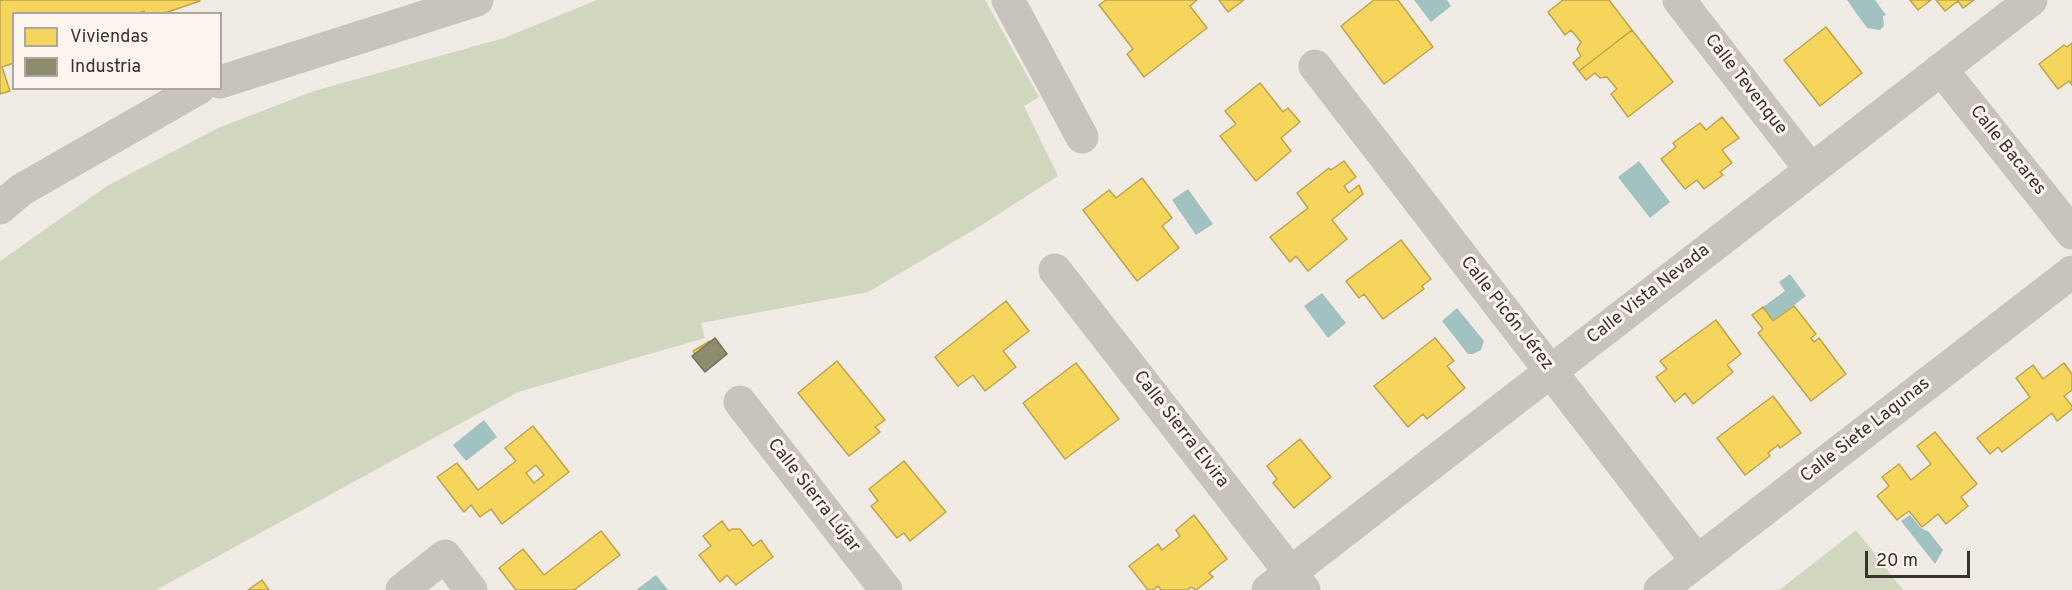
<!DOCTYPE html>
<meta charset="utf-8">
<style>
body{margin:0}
#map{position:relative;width:2072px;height:590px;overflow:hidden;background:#f0ebe5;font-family:Overpass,sans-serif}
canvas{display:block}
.legend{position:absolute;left:12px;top:12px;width:210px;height:78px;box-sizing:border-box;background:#fbf5ee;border:2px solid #aea6a0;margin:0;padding:8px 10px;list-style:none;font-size:18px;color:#3b302b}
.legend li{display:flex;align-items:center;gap:12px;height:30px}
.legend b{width:30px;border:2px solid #aea6a0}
.scale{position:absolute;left:1865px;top:551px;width:105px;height:27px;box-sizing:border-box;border:3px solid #3b302b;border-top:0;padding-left:8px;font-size:18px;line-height:21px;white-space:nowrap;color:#3b302b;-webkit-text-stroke:4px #fbf5ee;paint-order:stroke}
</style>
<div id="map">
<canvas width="2072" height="590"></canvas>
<ul class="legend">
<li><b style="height:16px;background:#f6d55c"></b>Viviendas</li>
<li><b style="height:16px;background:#8c8c6e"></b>Industria</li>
</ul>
<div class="scale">20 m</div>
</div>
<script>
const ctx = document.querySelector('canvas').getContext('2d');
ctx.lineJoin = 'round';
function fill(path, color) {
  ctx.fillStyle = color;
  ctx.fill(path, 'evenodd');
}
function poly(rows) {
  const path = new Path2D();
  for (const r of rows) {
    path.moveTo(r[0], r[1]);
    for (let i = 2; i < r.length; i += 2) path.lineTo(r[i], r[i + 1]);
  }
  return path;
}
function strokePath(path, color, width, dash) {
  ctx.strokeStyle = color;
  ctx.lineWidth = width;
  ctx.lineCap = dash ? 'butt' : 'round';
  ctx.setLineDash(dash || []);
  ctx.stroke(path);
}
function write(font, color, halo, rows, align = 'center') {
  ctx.font = font + ' Overpass,sans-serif';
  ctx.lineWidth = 6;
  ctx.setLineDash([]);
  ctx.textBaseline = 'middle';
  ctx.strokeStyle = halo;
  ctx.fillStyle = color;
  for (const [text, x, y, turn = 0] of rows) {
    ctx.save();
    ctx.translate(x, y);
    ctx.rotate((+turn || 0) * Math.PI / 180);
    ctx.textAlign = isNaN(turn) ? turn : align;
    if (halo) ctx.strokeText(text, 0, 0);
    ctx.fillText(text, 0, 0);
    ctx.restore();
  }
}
fill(poly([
 [597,0,985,0,1039,97,1024,106,1058,176,977,228,868,292,701,323,705,338,518,392,156,590,0,590,0,261,107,186,218,128,314,91,504,38],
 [1856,530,1903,590,1779,590,1782,588]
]), '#d1d6bf');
fill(poly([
 [1414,0,1447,0,1451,6,1431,22],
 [1847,0,1875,0,1886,15,1883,16,1884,26,1880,30,1867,28],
 [1639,161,1670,202,1650,218,1618,177],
 [1188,189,1213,224,1196,235,1172,200],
 [1790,274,1806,296,1773,321,1763,307,1785,291,1779,282],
 [1322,293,1346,323,1328,338,1304,306],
 [1457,308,1484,341,1481,350,1473,354,1468,354,1442,321],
 [484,420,497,437,466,461,453,445],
 [1910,515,1921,528,1929,532,1943,550,1935,564,1901,521],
 [656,575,668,590,636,590]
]), '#a1c2c1');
const homes = poly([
 [3,0,200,0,200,1,162,14,145,14,144,11,137,14,14,14,14,63,2,67,10,91,0,94,0,1,3,0],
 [1106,0,1197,0,1190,6,1207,28,1144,77,1127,54,1133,49,1099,5,1106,0],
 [1219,0,1244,0,1228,12,1219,0],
 [1374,0,1398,0,1433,47,1384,84,1341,26,1374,0],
 [1563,0,1609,0,1632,30,1579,71,1573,63,1581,56,1577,49,1581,42,1571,30,1565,35,1548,12,1563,0],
 [1910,0,1931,0,1918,10,1910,0],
 [1936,0,1974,0,1963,8,1958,1,1945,11,1936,0],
 [1826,27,1862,73,1820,106,1784,60,1826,27],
 [1632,30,1673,82,1628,117,1611,94,1617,89,1607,77,1600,78,1595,73,1586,80,1579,71,1632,30],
 [2072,43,2072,85,2069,81,2058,89,2039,64,2064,45,2067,47,2072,43],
 [1260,83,1283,112,1288,108,1300,122,1281,138,1291,151,1256,181,1220,136,1236,124,1225,111,1260,83],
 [1722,117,1739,138,1722,150,1732,163,1720,172,1723,175,1704,189,1697,180,1685,189,1661,159,1676,147,1673,143,1700,123,1706,130,1722,117],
 [1344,161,1356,177,1344,186,1349,193,1359,185,1363,194,1332,220,1347,239,1308,271,1296,256,1290,262,1270,237,1308,208,1297,193,1329,168,1331,170,1344,161],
 [1142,178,1172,218,1162,226,1179,248,1137,281,1083,210,1109,190,1116,198,1142,178],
 [1401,240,1431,279,1422,286,1424,289,1383,319,1364,294,1359,298,1346,281,1401,240],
 [1006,301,1029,331,1003,351,1016,367,985,391,973,375,958,386,935,357,1006,301],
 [1794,306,1816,334,1811,338,1814,342,1819,338,1846,374,1811,401,1758,333,1763,329,1752,315,1763,307,1773,321,1794,306],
 [1716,320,1741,354,1727,365,1733,372,1693,404,1685,393,1675,402,1656,377,1667,369,1660,361,1716,320],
 [1435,338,1454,361,1447,366,1465,388,1427,419,1423,414,1408,427,1374,386,1435,338],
 [710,341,718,358,702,367,693,351,710,341],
 [837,361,885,420,875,427,880,432,849,456,798,393,837,361],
 [1076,363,1119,419,1065,459,1023,403,1076,363],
 [2064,363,2072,374,2072,390,2064,396,2072,406,2072,409,2057,421,2052,413,2002,452,1998,447,1990,454,1977,438,2030,397,2016,378,2033,365,2043,379,2064,363],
 [1773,396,1801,433,1780,448,1778,445,1768,453,1770,456,1745,475,1717,438,1773,396],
 [533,426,569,472,502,524,491,509,480,517,471,505,464,512,437,477,457,463,478,490,516,461,505,448,533,426],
 [536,465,544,475,534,483,526,473,536,465],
 [1935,432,1977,484,1961,497,1968,506,1946,524,1938,514,1922,527,1909,511,1897,520,1877,496,1889,486,1882,477,1899,464,1911,480,1931,464,1917,446,1935,432],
 [1300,439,1331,477,1294,508,1273,483,1277,479,1267,466,1300,439],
 [904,461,946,512,910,541,904,533,897,538,871,506,878,501,869,489,904,461],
 [1194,515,1227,559,1209,573,1213,577,1196,590,1191,587,1187,590,1161,590,1158,586,1153,590,1148,590,1129,566,1158,544,1162,550,1180,536,1176,530,1194,515],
 [722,521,729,531,732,529,740,529,753,546,761,540,773,557,736,585,727,575,720,582,699,555,711,546,703,536,722,521],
 [601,531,620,555,574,590,516,590,499,568,523,549,544,575,601,531],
 [262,580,269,590,248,590,262,580]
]);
fill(homes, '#f6d55c');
strokePath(homes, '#bea44d', 1.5);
const industry = poly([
 [715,338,727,354,705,372,692,356,715,338]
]);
fill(industry, '#8c8c6e');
strokePath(industry, '#74705a', 1.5);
strokePath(poly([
 [1008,0,1082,137],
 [1679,0,1811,170],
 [1315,66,1697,561],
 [1941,69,2072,233],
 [220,82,477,0],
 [0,208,21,190,199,88],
 [1055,270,1304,590],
 [740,402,886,590],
 [402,590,445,556,471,590],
 [1268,590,2031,0],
 [1660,590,2072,272]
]), '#c9c3be', 33);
write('18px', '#3b302b', '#fbf5ee', [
 ["Calle Tevenque",1745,85,52],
 ["Calle Bacares",2007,151,51],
 ["Calle Vista Nevada",1649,295,-38],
 ["Calle Picón Jérez",1506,314,52],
 ["Calle Sierra Elvira",1180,430,52],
 ["Calle Siete Lagunas",1866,431,-38],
 ["Calle Sierra Lújar",813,496,52]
]);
</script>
